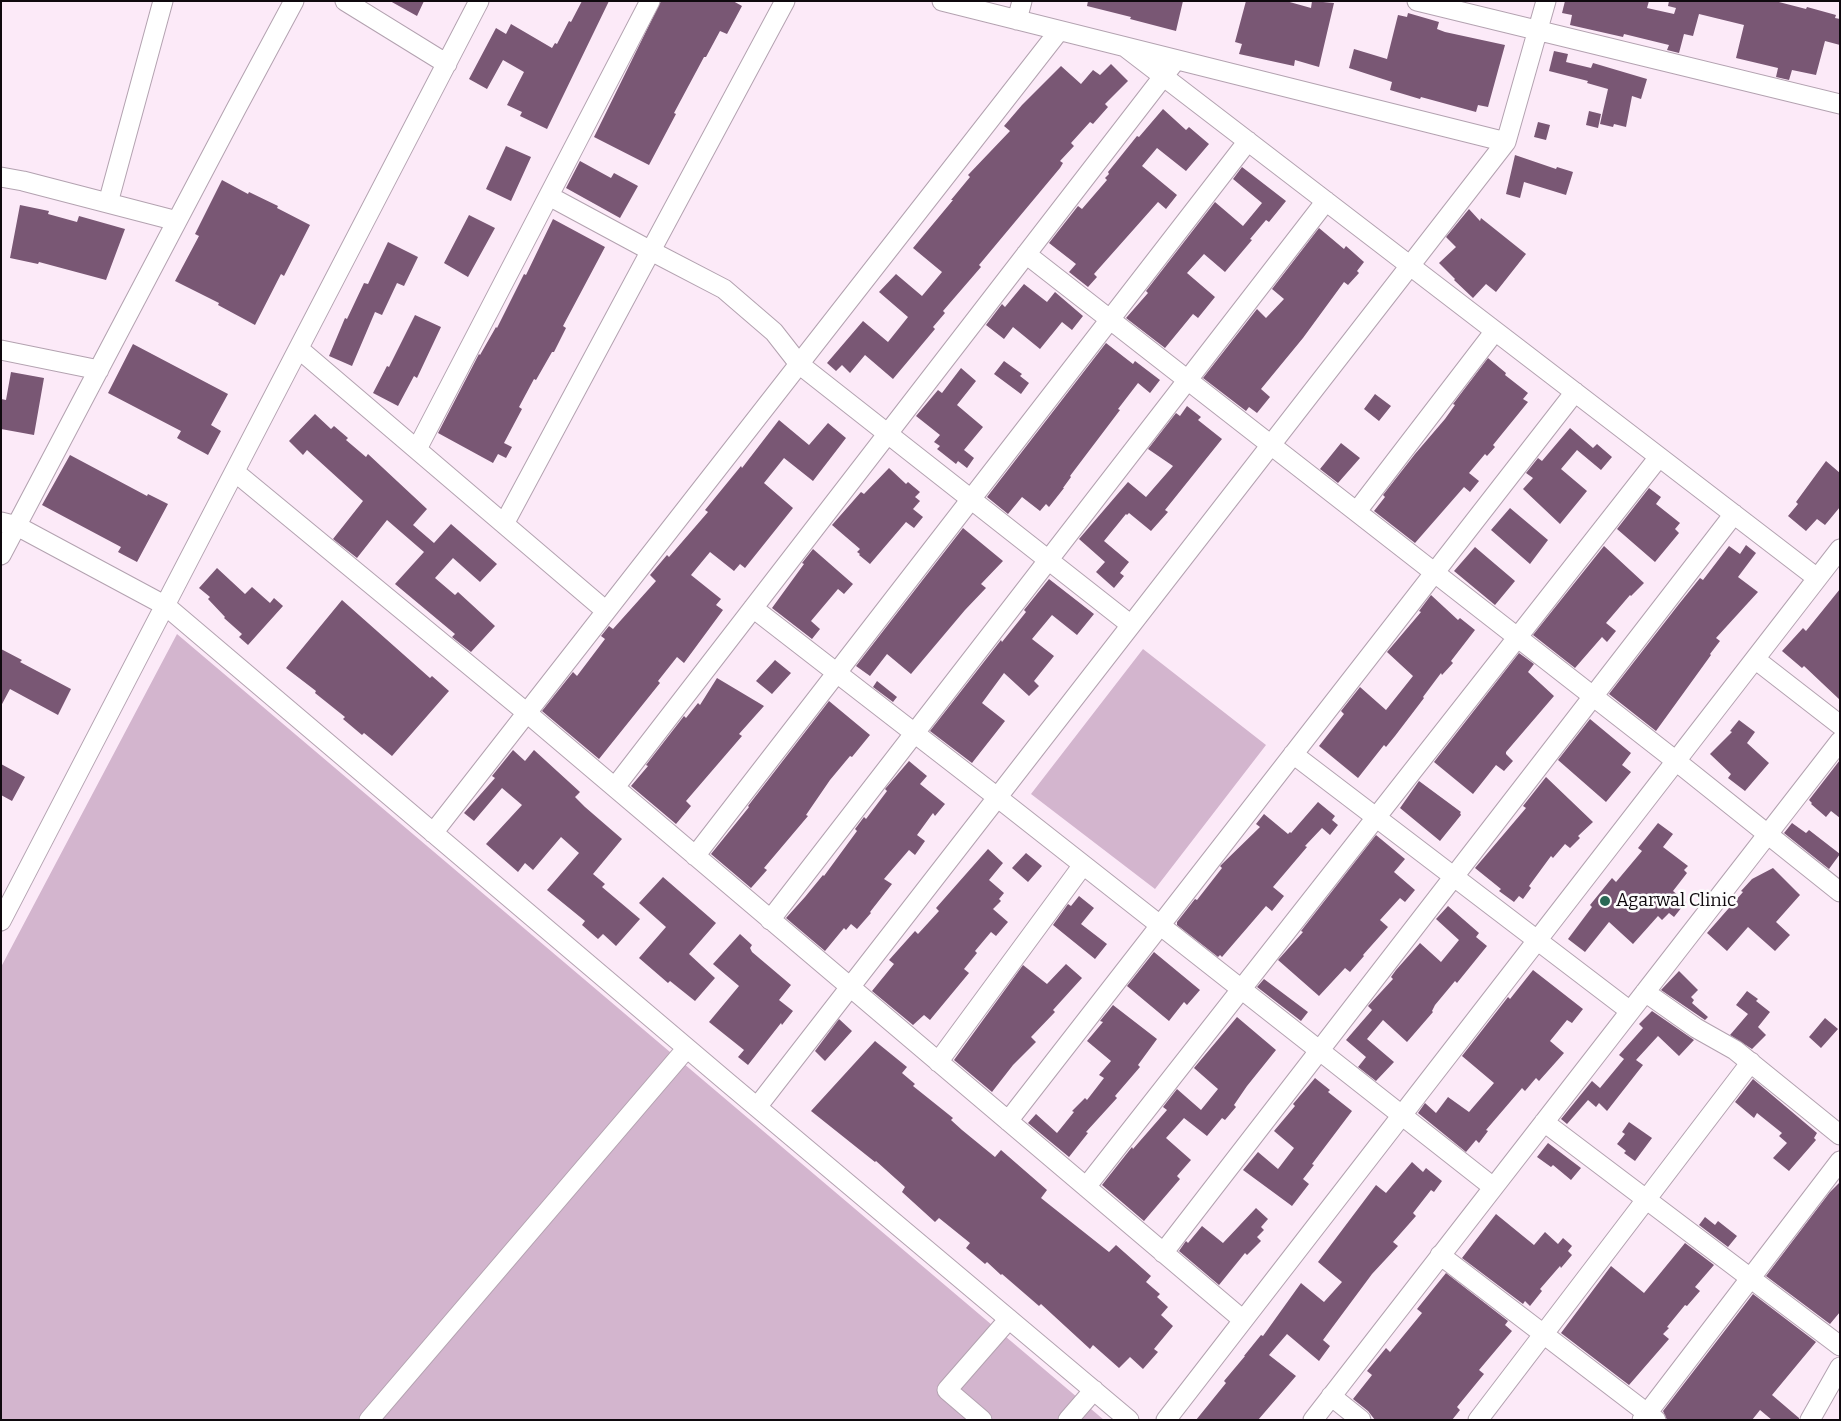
<!DOCTYPE html>
<style>
body{margin:0}
#map{position:relative;width:1841px;height:1421px;overflow:hidden;background:#fceaf8;font-family:Bitter,serif}
canvas{display:block}
.frame{position:absolute;inset:0;border:2px solid #0f090e;pointer-events:none}
</style>
<div id="map">
<canvas width="1841" height="1421"></canvas>
<div class="frame"></div>
</div>
<script>
const ctx = document.querySelector('canvas').getContext('2d');
ctx.lineJoin = 'round';
function fill(path, color) {
  ctx.fillStyle = color;
  ctx.fill(path, 'evenodd');
}
function poly(rows) {
  const path = new Path2D();
  for (const r of rows) {
    path.moveTo(r[0], r[1]);
    for (let i = 2; i < r.length; i += 2) path.lineTo(r[i], r[i + 1]);
  }
  return path;
}
function strokePath(path, color, width, dash) {
  ctx.strokeStyle = color;
  ctx.lineWidth = width;
  ctx.lineCap = dash ? 'butt' : 'round';
  ctx.setLineDash(dash || []);
  ctx.stroke(path);
}
function write(font, color, halo, rows, align = 'center') {
  ctx.font = font + ' Bitter,serif';
  ctx.lineWidth = 5;
  ctx.setLineDash([]);
  ctx.textBaseline = 'middle';
  ctx.strokeStyle = halo;
  ctx.fillStyle = color;
  for (const [text, x, y, turn = 0] of rows) {
    ctx.save();
    ctx.translate(x, y);
    ctx.rotate((+turn || 0) * Math.PI / 180);
    ctx.textAlign = isNaN(turn) ? turn : align;
    if (halo) ctx.strokeText(text, 0, 0);
    ctx.fillText(text, 0, 0);
    ctx.restore();
  }
}
fill(poly([
 [177,634,1104,1420,1,1420,1,967],
 [1143,649,1266,745,1155,889,1031,794]
]), '#d3b5ce');
fill(poly([
 [390,1,424,1,417,16],
 [582,1,609,1,547,129,520,116,522,112,507,105,524,72,503,60,487,89,469,79,496,28,506,34,511,24,552,48,555,43,557,44,569,21,571,22],
 [661,1,733,1,742,6,727,34,720,31,706,57,704,57,674,113,676,114,649,165,594,137],
 [1088,1,1183,1,1176,31,1130,19,1131,17,1087,6],
 [1246,1,1286,1,1311,8,1312,1,1334,3,1319,67,1295,60,1294,66,1239,54,1242,44,1235,42],
 [1565,1,1649,1,1647,8,1674,14,1676,8,1668,6,1669,1,1775,1,1806,9,1807,7,1836,15,1835,18,1840,19,1840,45,1825,41,1816,75,1792,70,1789,80,1776,77,1778,68,1736,58,1744,25,1699,14,1693,36,1684,34,1679,53,1667,50,1669,45,1624,34,1623,37,1570,25,1572,15,1562,13],
 [1408,13,1439,22,1437,29,1445,32,1505,45,1488,107,1478,105,1476,112,1421,97,1420,99,1390,90,1392,82,1349,68,1354,49,1387,59,1398,15,1407,17],
 [1554,51,1568,54,1566,62,1591,68,1593,63,1647,79,1641,99,1632,96,1626,127,1614,124,1613,127,1600,124,1608,89,1587,83,1588,81,1549,71],
 [1111,64,1128,81,1105,104,1108,107,1093,124,1090,122,1071,143,1074,146,1060,161,1063,163,1060,168,979,265,981,267,943,311,945,313,933,327,935,329,893,379,865,355,850,373,842,365,836,371,827,363,863,321,888,342,908,317,879,292,896,274,922,296,942,272,913,248,953,200,951,200,970,177,968,175,1010,131,1004,126,1022,105,1061,66,1081,84,1093,70,1100,75],
 [1163,109,1186,130,1189,127,1209,144,1186,171,1157,148,1142,166,1177,195,1166,209,1158,202,1094,274,1097,277,1088,287,1069,272,1076,264,1049,243,1078,206,1082,209,1107,180,1105,178,1109,174,1108,172,1137,136,1139,137],
 [1589,111,1601,114,1598,128,1586,125],
 [1538,122,1550,125,1546,140,1534,137],
 [506,146,531,157,511,201,486,189],
 [1515,155,1556,169,1557,167,1573,172,1566,195,1524,182,1520,198,1506,194],
 [580,161,611,178,614,173,638,186,620,218,566,188],
 [1242,167,1286,201,1269,222,1266,220,1250,239,1252,240,1225,272,1204,254,1187,273,1215,297,1198,318,1193,314,1165,348,1126,318,1148,293,1146,291,1215,202,1243,226,1262,203,1233,179],
 [222,180,248,194,249,192,278,206,277,208,310,225,284,276,281,274,255,325,218,305,219,303,175,281,199,236,195,234],
 [20,205,49,211,48,214,77,222,79,216,125,229,106,280,39,262,38,264,10,258],
 [1469,209,1480,221,1481,218,1526,254,1496,292,1486,284,1473,298,1454,280,1455,279,1439,263,1456,247,1446,237],
 [469,215,495,228,468,277,444,263],
 [553,219,605,247,563,326,566,328,554,352,552,352,536,380,534,379,519,407,522,409,504,443,512,447,506,458,498,454,493,463,438,433,479,354,480,355,496,327,497,328,524,274,526,275],
 [1319,228,1344,249,1346,246,1364,262,1357,271,1359,273,1348,285,1344,282,1303,338,1261,389,1270,397,1257,413,1249,407,1246,411,1203,378,1257,309,1266,318,1284,299,1272,289],
 [388,242,418,257,404,286,397,283,382,315,375,312,352,366,329,356,345,318,347,319,364,283,368,284],
 [1024,284,1047,302,1055,292,1083,316,1072,330,1062,322,1040,349,1013,327,1004,339,986,325,1002,304,1005,307],
 [415,315,441,327,417,378,414,376,398,406,373,393,387,366,389,367],
 [1106,343,1133,364,1135,361,1160,380,1150,393,1138,383,1118,409,1120,410,1070,476,1071,477,1063,488,1064,488,1049,507,1046,504,1040,511,1022,497,1008,514,987,497],
 [133,344,228,394,211,425,221,431,208,455,177,438,181,431,108,393],
 [1488,358,1506,373,1505,375,1528,393,1523,399,1528,402,1493,445,1495,447,1487,456,1485,454,1469,473,1479,481,1470,492,1464,487,1415,543,1374,511,1385,497,1383,495,1415,454,1445,419,1455,405,1453,404],
 [1004,361,1022,374,1020,376,1029,383,1021,394,994,374],
 [961,368,976,381,957,405,983,427,964,450,974,458,967,468,958,461,956,464,937,449,940,446,934,442,940,435,916,416,938,390,942,393],
 [11,372,44,378,34,435,1,429,1,399,6,400],
 [1375,394,1391,406,1379,421,1364,409],
 [1187,406,1201,417,1198,420,1222,439,1165,510,1168,512,1151,531,1129,513,1127,515,1126,514,1104,541,1129,562,1120,573,1124,576,1114,588,1096,572,1105,562,1079,539,1128,482,1146,497,1173,466,1148,449,1176,413,1180,416],
 [315,414,331,429,334,426,348,438,346,440,366,457,368,454,427,509,413,525,434,543,451,524,497,564,480,582,453,558,435,578,455,595,458,592,495,626,471,652,452,637,455,634,395,584,424,552,387,520,357,558,333,539,363,501,307,450,303,455,289,441],
 [779,420,809,445,828,423,846,438,813,481,784,458,764,483,793,508,745,568,740,564,734,571,710,552,691,575,721,599,716,605,723,610,684,663,677,657,658,681,660,683,599,759,542,711,573,672,577,676,605,639,601,636,609,626,613,629,656,581,650,575,667,555,669,557,708,512,705,510,741,466,742,468],
 [1570,428,1593,448,1597,444,1612,457,1601,470,1577,450,1561,469,1587,491,1560,524,1523,489,1533,478,1526,473,1538,458,1542,461],
 [1341,443,1360,458,1338,483,1320,469],
 [70,455,147,496,148,494,168,504,137,562,118,552,121,547,42,505],
 [1826,461,1840,473,1840,507,1825,525,1817,519,1806,531,1788,516,1798,504,1796,502],
 [889,468,906,484,908,482,920,492,915,497,920,501,913,509,923,517,914,528,906,522,870,564,859,555,860,554,857,552,860,549,832,525,861,492,864,494],
 [1649,488,1661,497,1656,504,1680,523,1675,529,1679,533,1655,562,1617,529],
 [1510,508,1548,540,1530,564,1491,530],
 [963,528,1003,561,981,584,986,588,965,610,911,674,887,654,870,676,856,666],
 [1746,545,1756,553,1738,577,1758,592,1716,638,1720,641,1710,654,1711,655,1656,731,1609,694,1679,604,1700,578,1703,580,1729,546,1740,554],
 [1604,546,1644,583,1631,596,1630,595,1606,623,1616,631,1607,642,1602,637,1575,668,1533,635],
 [1475,547,1515,581,1495,605,1454,571],
 [813,549,853,584,844,594,838,589,811,621,820,629,812,639,772,608,804,564,802,563],
 [217,568,245,594,252,587,270,603,274,598,283,606,248,645,239,637,242,634,224,618,225,617,208,599,210,597,199,588],
 [1049,579,1094,614,1077,635,1052,615,1032,639,1054,656,1034,681,1039,686,1029,696,1004,673,982,703,1005,721,972,763,930,731,1001,640,1002,642,1026,612,1024,610],
 [1840,589,1840,700,1804,666,1802,668,1782,651,1803,628,1806,631],
 [1431,595,1458,620,1460,618,1475,630,1451,661,1453,663,1442,675,1441,673,1423,697,1424,698,1395,736,1386,747,1384,745,1358,778,1319,746,1344,714,1341,711,1360,687,1386,710,1413,676,1387,652,1421,612,1419,611],
 [342,600,430,678,432,676,449,691,392,756,364,733,362,735,343,719,345,717,315,693,316,691,286,668],
 [1,649,22,660,20,662,71,689,58,715,10,689,1,706],
 [1519,653,1534,664,1528,672,1554,696,1506,752,1506,754,1513,761,1504,771,1496,765,1473,794,1434,762],
 [775,660,791,673,772,694,756,681],
 [717,678,764,706,739,734,742,736,686,801,691,806,676,824,631,786,648,766,646,765,684,716,686,718,698,703,700,705],
 [877,681,897,697,893,702,873,687],
 [829,701,870,735,852,757,850,756,830,780,806,815,808,816,764,868,767,870,751,888,711,854,749,807,748,806],
 [1590,719,1631,753,1622,765,1631,772,1606,802,1558,760],
 [1739,720,1755,732,1747,743,1769,763,1745,791,1728,778,1731,774,1710,754,1732,732,1730,731],
 [513,750,525,761,534,750,580,792,575,797,585,807,622,839,593,874,605,884,602,887,640,919,616,946,603,934,598,939,582,925,585,921,547,890,579,853,561,837,533,870,525,863,518,872,486,844,522,805,502,788,474,821,464,813,495,778,492,776],
 [1840,760,1840,818,1831,811,1826,817,1811,804,1812,803,1809,800],
 [909,761,927,776,920,784,945,804,935,816,933,813,917,835,925,841,915,855,909,850,884,879,892,884,870,912,871,913,857,929,851,924,846,930,844,928,825,951,786,918,805,897,823,875,824,876,857,831,855,829,864,817,866,819,887,791,885,789],
 [1,764,25,777,12,801,1,795],
 [1546,777,1593,822,1578,836,1580,838,1570,848,1565,844,1553,858,1551,856,1529,886,1531,888,1523,899,1519,896,1514,902,1499,891,1501,889,1475,868,1526,808,1523,806],
 [1419,781,1461,812,1460,813,1461,815,1440,841,1400,808],
 [1318,802,1335,816,1332,820,1338,825,1330,835,1322,828,1305,846,1307,847,1273,887,1284,896,1272,911,1266,906,1222,957,1220,955,1218,957,1177,925,1177,922,1195,899,1197,900,1222,868,1220,866,1260,827,1256,824,1264,814,1288,834,1290,832,1291,833],
 [1658,823,1673,834,1663,847,1688,866,1684,870,1687,873,1673,891,1686,902,1674,917,1669,913,1662,920,1658,916,1633,944,1609,922,1585,952,1568,939,1592,907,1590,905,1612,878,1616,882,1642,851,1638,848],
 [1792,823,1806,833,1809,830,1840,854,1829,869,1784,833],
 [1376,835,1405,859,1394,872,1415,890,1405,902,1400,898,1380,920,1388,927,1363,955,1364,956,1350,972,1345,968,1319,996,1278,960,1303,932,1301,931],
 [988,849,1003,863,989,880,1004,893,999,899,1001,901,993,909,1008,922,996,936,991,932,975,951,977,953,964,969,969,973,930,1020,924,1015,913,1025,872,991,894,964,889,960,915,931,918,934,939,911,936,908],
 [1026,853,1042,866,1028,882,1012,868],
 [1773,868,1800,895,1776,922,1790,935,1775,951,1748,927,1727,951,1707,933,1743,892,1741,891,1752,879],
 [663,877,716,923,689,954,715,978,695,1001,670,981,668,983,639,958,666,927,639,903],
 [1079,896,1094,908,1081,924,1107,944,1095,959,1053,925,1068,904,1071,906],
 [1448,906,1479,933,1476,937,1487,946,1457,983,1455,981,1435,1005,1432,1011,1433,1012,1407,1042,1383,1020,1367,1039,1394,1062,1376,1081,1358,1067,1366,1057,1346,1040,1372,1010,1368,1006,1393,979,1391,977,1396,970,1420,943,1441,962,1459,940,1436,919],
 [740,934,752,945,750,948,752,952,791,985,779,1000,793,1011,782,1025,781,1023,748,1065,738,1057,744,1050,709,1022,739,986,713,964],
 [1154,952,1200,990,1187,1005,1184,1002,1169,1021,1127,986],
 [1066,964,1082,978,1053,1010,1055,1012,1031,1037,1036,1042,1013,1065,992,1092,954,1060,1023,965,1047,984],
 [1533,970,1583,1009,1572,1023,1567,1020,1550,1041,1564,1053,1539,1081,1536,1078,1525,1091,1522,1088,1486,1130,1488,1131,1479,1143,1476,1140,1466,1152,1418,1113,1425,1103,1436,1113,1448,1097,1469,1112,1494,1083,1462,1056,1508,997,1510,999],
 [1679,971,1698,990,1691,997,1694,1000,1692,1003,1708,1017,1705,1020,1661,990],
 [1264,979,1308,1012,1301,1021,1257,987],
 [1747,991,1758,999,1756,1001,1770,1012,1758,1027,1766,1035,1752,1049,1730,1035,1748,1014,1736,1005],
 [1113,1005,1157,1039,1138,1065,1140,1067,1115,1096,1117,1098,1086,1132,1088,1133,1069,1157,1028,1123,1036,1114,1057,1133,1074,1112,1072,1111,1085,1098,1087,1100,1104,1078,1099,1075,1111,1061,1087,1041,1103,1022,1100,1021],
 [1652,1011,1694,1040,1679,1056,1658,1036,1636,1060,1643,1065,1607,1111,1599,1103,1596,1107,1588,1100,1567,1124,1561,1119,1592,1081,1600,1088,1624,1059,1619,1055,1643,1028,1639,1024],
 [1237,1017,1276,1050,1247,1086,1234,1105,1236,1107,1225,1120,1222,1118,1207,1136,1184,1118,1166,1138,1191,1160,1177,1176,1180,1179,1144,1221,1102,1185,1132,1147,1133,1149,1167,1110,1163,1107,1177,1089,1201,1110,1218,1089,1194,1068],
 [1825,1018,1838,1029,1821,1048,1809,1037],
 [839,1019,852,1031,825,1061,815,1051],
 [875,1041,907,1067,902,1073,915,1084,913,1086,953,1118,951,1120,962,1130,995,1157,1001,1150,1047,1190,1041,1198,1051,1206,1109,1252,1116,1245,1151,1276,1146,1282,1160,1294,1157,1297,1168,1307,1161,1315,1173,1326,1154,1349,1158,1352,1143,1369,1130,1357,1119,1368,1093,1345,1090,1349,1041,1304,1039,1306,1002,1274,1001,1275,987,1262,985,1264,966,1248,970,1243,939,1218,935,1222,902,1192,905,1187,876,1161,875,1162,811,1111],
 [1315,1078,1330,1090,1328,1092,1352,1111,1312,1164,1314,1165,1303,1179,1309,1184,1292,1206,1243,1170,1258,1152,1278,1169,1294,1148,1274,1131,1295,1106,1293,1104],
 [1753,1079,1817,1133,1814,1138,1816,1140,1789,1171,1773,1158,1787,1143,1779,1136,1782,1133,1757,1113,1754,1118,1735,1102],
 [1629,1122,1652,1138,1635,1161,1624,1153,1626,1151,1617,1144,1625,1134,1622,1132],
 [1548,1143,1581,1168,1571,1180,1553,1165,1551,1167,1537,1157],
 [1412,1162,1423,1172,1426,1168,1442,1181,1434,1192,1431,1190,1413,1213,1416,1216,1393,1242,1398,1246,1372,1274,1323,1340,1330,1346,1319,1361,1287,1334,1269,1355,1296,1376,1258,1420,1196,1420,1226,1383,1224,1381,1245,1356,1244,1356,1261,1335,1263,1336,1301,1283,1324,1302,1342,1282,1318,1262,1376,1185,1386,1193],
 [1840,1182,1840,1312,1830,1324,1766,1276,1830,1192],
 [1256,1208,1268,1219,1261,1227,1264,1230,1257,1237,1261,1241,1247,1255,1245,1253,1219,1285,1179,1251,1186,1241,1188,1243,1202,1226,1223,1243],
 [1496,1214,1534,1245,1545,1232,1558,1244,1563,1238,1572,1246,1568,1251,1572,1255,1561,1268,1560,1266,1540,1289,1542,1291,1530,1306,1525,1301,1523,1304,1462,1258],
 [1705,1217,1715,1225,1718,1221,1737,1236,1728,1247,1699,1225],
 [1685,1243,1714,1265,1695,1287,1700,1291,1687,1306,1685,1305,1667,1327,1669,1328,1663,1334,1669,1339,1629,1385,1561,1333,1611,1266,1644,1293],
 [1446,1273,1508,1321,1505,1325,1512,1331,1479,1370,1484,1374,1457,1407,1460,1410,1452,1420,1375,1420,1368,1411,1353,1399,1372,1375,1367,1371,1386,1348,1390,1352,1422,1313,1417,1309],
 [1753,1294,1816,1342,1772,1395,1799,1418,1799,1420,1772,1420,1760,1410,1752,1420,1667,1420,1663,1411]
]), '#795774');
const minor = poly([
 [345,1,447,64],
 [942,1,1506,142],
 [1417,1,1840,104],
 [1017,20,1022,1],
 [1125,47,1817,578],
 [1,177,23,181,177,221],
 [549,196,651,251,724,289,774,332,799,364,1131,625],
 [108,203,163,1],
 [1026,254,1676,761,1840,892],
 [299,349,606,611],
 [1,350,99,370],
 [417,449,650,1],
 [235,472,527,713,1243,1320],
 [1357,511,1495,331],
 [1,522,17,526,166,606,727,1082,1129,1420],
 [504,524,785,1],
 [1,555,236,109,294,1],
 [753,608,997,797,1493,1187],
 [1755,659,1840,725],
 [1293,754,1630,1011],
 [615,787,1176,60],
 [433,833,1059,31],
 [695,856,1248,141],
 [770,920,1326,201],
 [1,921,479,1],
 [1645,992,1696,1028,1735,1050,1840,1135],
 [938,1062,1083,865],
 [757,1107,1506,142,1546,1],
 [1008,1121,1575,392],
 [1544,1122,1840,1346],
 [1086,1187,1659,457],
 [1163,1253,1734,514],
 [1440,1255,1656,1420],
 [1331,1396,1361,1420],
 [369,1420,687,1048],
 [982,1420,947,1390,1009,1319],
 [1068,1420,1094,1390],
 [1166,1420,1840,549],
 [1313,1420,1840,741],
 [1478,1420,1751,1062],
 [1642,1420,1840,1161],
 [1810,1420,1840,1367]
]);
strokePath(minor, '#b3a2b0', 21);
strokePath(minor, '#fff', 19);
for (const [x, y, r, color] of [
 [1605,901,6,"#296855"]
]) {
  const dot = new Path2D();
  dot.arc(x, y, r, 0, 2 * Math.PI);
  ctx.fillStyle = color;
  ctx.fill(dot);
  strokePath(dot, '#fdfdfd', 2);
}
write('18px', '#0f090e', '#fdfdfd', [
 ["Agarwal Clinic",1616,901]
], 'left');
</script>
